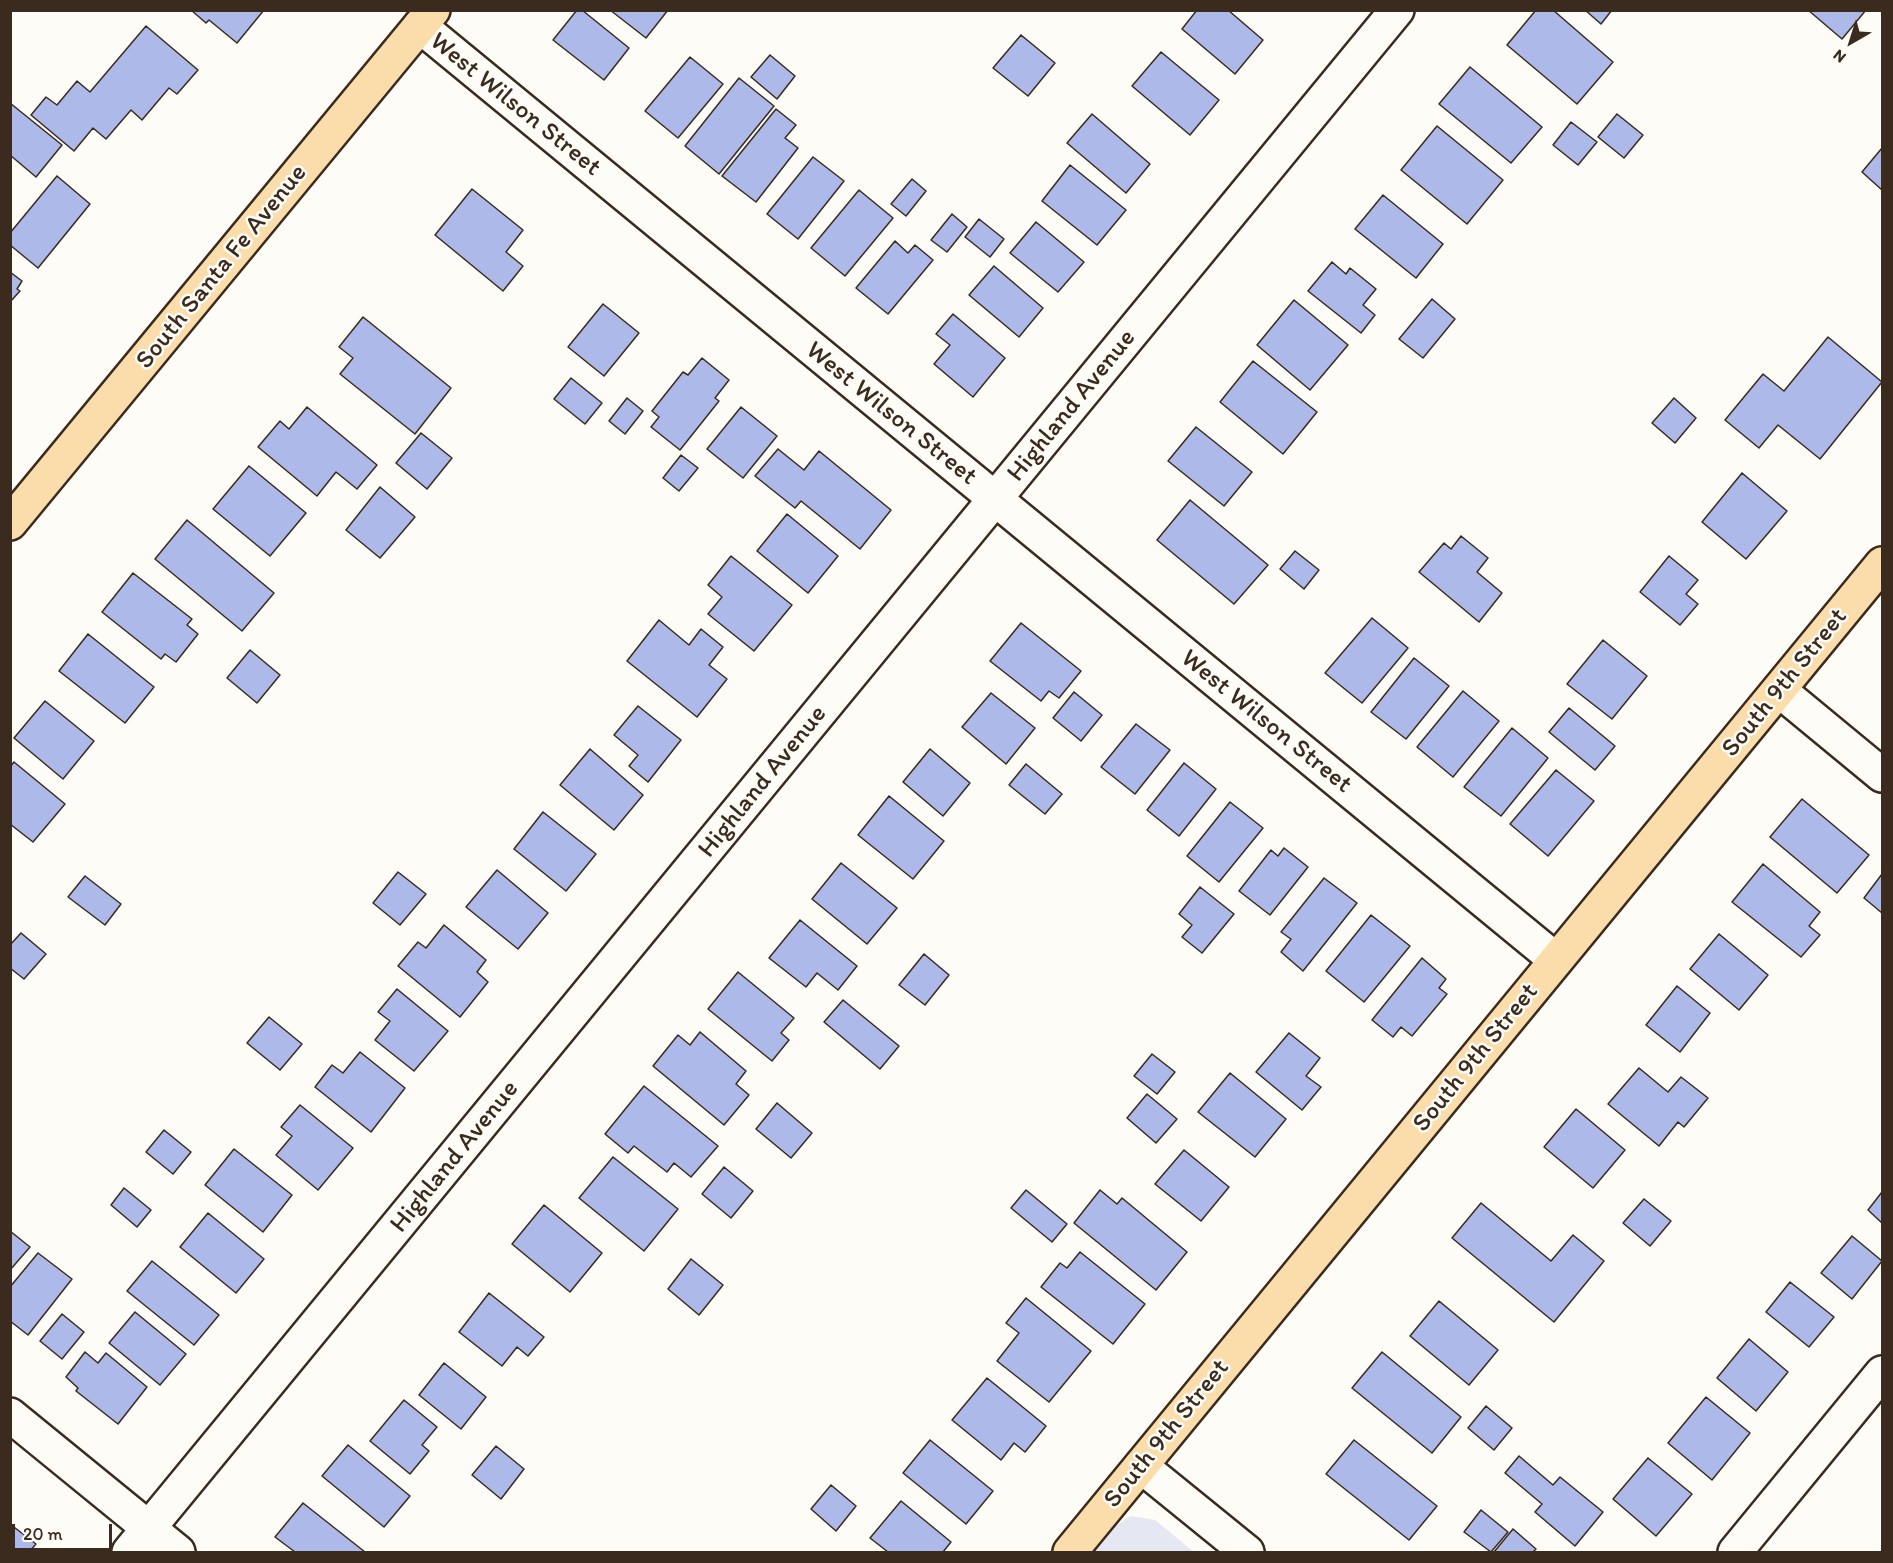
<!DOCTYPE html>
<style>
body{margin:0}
#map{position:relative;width:1893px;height:1563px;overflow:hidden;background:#fdfcf7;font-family:Itim,sans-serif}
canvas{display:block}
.frame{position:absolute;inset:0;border:12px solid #3b2a1e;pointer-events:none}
.north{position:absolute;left:1821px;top:12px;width:60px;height:60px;-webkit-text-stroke:4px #fdfcf7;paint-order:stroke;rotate:219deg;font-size:16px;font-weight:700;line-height:24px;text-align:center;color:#3b2a1e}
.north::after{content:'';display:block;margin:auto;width:21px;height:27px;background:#3b2a1e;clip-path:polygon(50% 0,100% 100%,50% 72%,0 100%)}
.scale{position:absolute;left:12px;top:1524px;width:100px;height:27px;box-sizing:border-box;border:3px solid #3b2a1e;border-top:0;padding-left:8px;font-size:18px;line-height:21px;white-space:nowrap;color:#3b2a1e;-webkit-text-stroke:4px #fdfcf7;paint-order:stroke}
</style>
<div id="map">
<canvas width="1893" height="1563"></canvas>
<div class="frame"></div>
<div class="north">N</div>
<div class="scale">20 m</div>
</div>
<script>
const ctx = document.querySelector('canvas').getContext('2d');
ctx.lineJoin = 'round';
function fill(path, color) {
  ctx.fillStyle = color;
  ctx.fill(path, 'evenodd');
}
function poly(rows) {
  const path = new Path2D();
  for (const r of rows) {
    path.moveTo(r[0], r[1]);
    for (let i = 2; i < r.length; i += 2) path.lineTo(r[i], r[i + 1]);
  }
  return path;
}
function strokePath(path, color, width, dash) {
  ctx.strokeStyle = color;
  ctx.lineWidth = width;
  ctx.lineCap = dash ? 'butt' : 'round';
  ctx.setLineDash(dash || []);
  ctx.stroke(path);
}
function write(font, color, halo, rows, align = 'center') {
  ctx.font = font + ' Itim,sans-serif';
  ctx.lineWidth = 5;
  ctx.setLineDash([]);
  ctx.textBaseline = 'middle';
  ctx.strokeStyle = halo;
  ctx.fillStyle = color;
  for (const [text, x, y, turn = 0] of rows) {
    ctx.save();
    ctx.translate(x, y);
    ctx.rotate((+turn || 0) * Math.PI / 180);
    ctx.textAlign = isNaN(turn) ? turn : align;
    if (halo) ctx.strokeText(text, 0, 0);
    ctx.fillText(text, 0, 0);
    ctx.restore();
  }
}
fill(poly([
 [1131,1516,1155,1520,1194,1552,1095,1552,1117,1525]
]), '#e5e8f3');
const building = poly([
 [191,10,264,10,237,43,209,20,206,23,191,10],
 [577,10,582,10,629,48,604,80,553,40,577,10],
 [610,10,668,10,646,38,610,10],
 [1197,10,1228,10,1263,40,1235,74,1182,29,1197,10],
 [1536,10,1553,10,1613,62,1577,104,1507,45,1536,10],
 [1585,10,1612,10,1601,24,1585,10],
 [1808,10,1866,10,1842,39,1808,10],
 [146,26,198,70,177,94,169,88,142,120,131,110,106,139,93,128,74,151,31,115,46,97,57,105,77,81,90,92,146,26],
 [1021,35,1055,63,1028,96,993,68,1021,35],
 [1161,52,1219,100,1190,135,1132,86,1161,52],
 [770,55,795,76,777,99,751,77,770,55],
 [690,57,723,84,678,138,645,111,690,57],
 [1470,67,1542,127,1511,163,1439,104,1470,67],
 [739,78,774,106,719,174,685,146,739,78],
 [10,103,62,145,36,177,10,155,10,103],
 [776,109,796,125,785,138,798,148,756,202,722,176,776,109],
 [1092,114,1150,164,1126,193,1067,143,1092,114],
 [1617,114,1643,135,1624,158,1598,137,1617,114],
 [1571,122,1597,142,1578,165,1553,145,1571,122],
 [1437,126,1503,180,1467,224,1401,170,1437,126],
 [1882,148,1882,190,1862,172,1882,148],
 [813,157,844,181,798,239,767,214,813,157],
 [1070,165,1126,210,1097,245,1042,201,1070,165],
 [57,176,90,204,38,268,10,245,10,233,57,176],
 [912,179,926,191,906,216,891,204,912,179],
 [472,189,523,230,506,252,523,266,503,291,435,235,472,189],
 [859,190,893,218,845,276,811,248,859,190],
 [1383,195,1443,244,1416,278,1355,229,1383,195],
 [952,214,967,227,947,252,931,240,952,214],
 [979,219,1004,239,990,257,965,237,979,219],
 [1036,222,1084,262,1058,292,1010,253,1036,222],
 [895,241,908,253,915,245,933,260,888,314,856,288,895,241],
 [1332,262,1346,274,1350,268,1376,289,1363,305,1375,315,1361,333,1308,291,1332,262],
 [994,266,1043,308,1019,337,969,295,994,266],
 [10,272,22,281,17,289,20,291,10,302,10,272],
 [1432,299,1455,319,1423,358,1399,339,1432,299],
 [1294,300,1348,345,1310,390,1257,345,1294,300],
 [603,304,639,333,604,376,568,347,603,304],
 [953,314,1005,358,973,397,934,364,950,345,936,334,953,314],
 [363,317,451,388,415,434,340,374,353,358,339,347,363,317],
 [1828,337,1882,382,1820,459,1778,425,1759,448,1725,420,1763,374,1784,391,1828,337],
 [702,358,729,380,715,398,719,401,680,450,651,427,659,417,652,411,683,372,688,375,702,358],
 [1253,361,1317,412,1283,454,1220,402,1253,361],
 [571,378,602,403,585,424,554,399,571,378],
 [627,398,643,411,625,434,609,421,627,398],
 [1674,398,1696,418,1675,443,1652,423,1674,398],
 [307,407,377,465,357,489,336,472,317,496,258,447,280,421,289,429,307,407],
 [741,407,777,436,743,478,707,449,741,407],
 [1196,427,1252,472,1224,506,1168,461,1196,427],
 [421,433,452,458,427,489,396,463,421,433],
 [778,449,804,470,819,451,891,510,860,549,801,501,795,508,755,476,778,449],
 [681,455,698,468,679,491,663,478,681,455],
 [249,466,306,513,270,556,213,509,249,466],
 [1742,473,1787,511,1746,559,1702,522,1742,473],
 [380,487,415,517,380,558,346,530,380,487],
 [1190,500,1268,565,1234,604,1157,540,1190,500],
 [787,514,838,556,808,593,757,551,787,514],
 [187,520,274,593,242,631,155,559,187,520],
 [1461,536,1488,558,1477,572,1502,593,1479,622,1419,572,1444,543,1451,549,1461,536],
 [1295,551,1319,570,1304,589,1280,569,1295,551],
 [731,556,792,605,754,651,708,614,722,597,708,585,731,556],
 [1669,556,1698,580,1686,594,1698,604,1680,625,1640,592,1669,556],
 [133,573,192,619,187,625,198,634,176,662,165,654,161,659,102,612,133,573],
 [1372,618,1408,648,1362,703,1325,673,1372,618],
 [659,620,689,645,701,629,723,647,709,665,727,679,697,717,627,661,659,620],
 [1021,623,1081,671,1059,698,1049,691,1041,701,990,661,1021,623],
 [88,634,154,687,125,723,59,671,88,634],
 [1603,640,1647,676,1612,719,1567,684,1603,640],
 [250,650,280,675,257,703,227,678,250,650],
 [1414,658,1449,686,1406,739,1371,712,1414,658],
 [1463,691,1499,721,1453,777,1417,747,1463,691],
 [1074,692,1102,715,1081,741,1053,718,1074,692],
 [991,693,1035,728,1006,764,962,727,991,693],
 [45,701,94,741,63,779,14,738,45,701],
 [638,706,681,740,648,782,629,766,638,755,614,735,638,706],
 [1569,708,1615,746,1595,770,1549,732,1569,708],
 [1136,724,1170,750,1135,794,1101,767,1136,724],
 [1512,728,1548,758,1501,816,1464,787,1512,728],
 [590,749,643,795,614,830,560,785,590,749],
 [930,749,970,783,943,816,903,782,930,749],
 [14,762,65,804,33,842,10,824,10,767,14,762],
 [1184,763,1216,789,1179,836,1147,810,1184,763],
 [1026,764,1062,794,1045,814,1009,785,1026,764],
 [1556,770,1594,801,1548,856,1510,824,1556,770],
 [889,796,944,841,913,879,858,835,889,796],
 [1802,799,1869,855,1837,893,1770,837,1802,799],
 [1230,802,1263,828,1219,882,1187,856,1230,802],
 [543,812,596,854,566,891,514,849,543,812],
 [1284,848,1308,867,1270,915,1239,891,1271,850,1278,856,1284,848],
 [841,863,897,908,867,944,812,899,841,863],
 [1763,864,1820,912,1809,926,1820,935,1801,957,1732,902,1763,864],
 [497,870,548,913,518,949,466,907,497,870],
 [398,872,426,894,400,925,373,903,398,872],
 [1882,874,1882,913,1864,898,1882,874],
 [85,876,121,904,105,925,68,897,85,876],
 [1324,878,1357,903,1303,971,1281,952,1291,939,1281,932,1324,878],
 [1200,887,1234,914,1202,953,1182,937,1192,925,1179,914,1200,887],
 [1371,915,1410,946,1364,1002,1326,971,1371,915],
 [800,920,857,966,838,990,817,973,806,987,769,958,800,920],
 [444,925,486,960,477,972,488,982,460,1017,398,966,418,942,426,948,444,925],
 [21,933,46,954,24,979,10,968,10,945,21,933],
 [1719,934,1768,975,1739,1010,1690,969,1719,934],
 [924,954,949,975,925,1005,899,985,924,954],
 [1422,958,1446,979,1439,988,1447,994,1412,1036,1401,1027,1393,1037,1372,1020,1422,958],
 [738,972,794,1018,781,1033,789,1040,772,1061,708,1009,738,972],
 [1677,986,1710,1013,1680,1052,1646,1025,1677,986],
 [397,989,448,1031,414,1071,375,1040,390,1021,378,1012,397,989],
 [843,1000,899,1046,880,1069,824,1022,843,1000],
 [269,1017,302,1044,280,1070,247,1043,269,1017],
 [700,1032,746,1071,736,1084,749,1095,724,1125,653,1066,678,1035,690,1045,700,1032],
 [1289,1033,1320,1058,1306,1076,1321,1087,1302,1110,1256,1072,1289,1033],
 [360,1052,405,1088,371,1132,315,1087,332,1065,343,1073,360,1052],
 [1152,1054,1175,1072,1157,1094,1134,1076,1152,1054],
 [1639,1068,1668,1092,1681,1077,1708,1098,1684,1127,1678,1122,1659,1146,1608,1104,1639,1068],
 [1230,1073,1286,1119,1255,1157,1198,1112,1230,1073],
 [644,1086,718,1146,691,1177,674,1163,667,1172,634,1146,628,1153,605,1134,644,1086],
 [1147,1094,1177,1119,1156,1143,1127,1118,1147,1094],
 [777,1103,812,1133,791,1158,756,1129,777,1103],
 [300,1105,353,1148,318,1190,276,1155,292,1136,281,1127,300,1105],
 [1576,1109,1625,1150,1593,1188,1544,1147,1576,1109],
 [164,1130,191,1152,173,1174,146,1152,164,1130],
 [234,1149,292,1195,263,1232,205,1185,234,1149],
 [1184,1150,1229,1187,1201,1221,1155,1184,1184,1150],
 [613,1157,678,1209,644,1251,579,1198,613,1157],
 [724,1167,753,1191,731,1218,702,1194,724,1167],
 [124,1188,151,1210,137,1227,111,1205,124,1188],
 [1026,1190,1067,1224,1052,1242,1011,1208,1026,1190],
 [1100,1190,1117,1204,1122,1198,1187,1252,1156,1290,1074,1223,1100,1190],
 [1882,1192,1882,1223,1868,1210,1882,1192],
 [1644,1199,1671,1221,1650,1246,1623,1223,1644,1199],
 [1481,1203,1551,1261,1573,1235,1604,1261,1554,1322,1452,1238,1481,1203],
 [544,1205,602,1253,570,1292,512,1244,544,1205],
 [208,1213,264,1259,236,1293,180,1247,208,1213],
 [10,1231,30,1247,10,1270,10,1231],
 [1852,1236,1882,1261,1852,1299,1821,1273,1852,1236],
 [1080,1252,1145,1304,1113,1344,1041,1287,1060,1263,1067,1268,1080,1252],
 [38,1253,72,1279,28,1335,10,1321,10,1287,38,1253],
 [691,1259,723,1285,699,1315,668,1289,691,1259],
 [152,1261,219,1315,194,1345,127,1291,152,1261],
 [1790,1282,1834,1317,1809,1347,1766,1312,1790,1282],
 [489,1293,544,1337,528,1356,517,1347,502,1366,459,1332,489,1293],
 [1026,1298,1091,1351,1049,1402,997,1361,1019,1333,1006,1323,1026,1298],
 [1439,1301,1498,1350,1469,1385,1410,1336,1439,1301],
 [135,1312,186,1354,160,1385,109,1343,135,1312],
 [62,1314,84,1332,62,1359,40,1341,62,1314],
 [1749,1339,1788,1372,1756,1411,1717,1378,1749,1339],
 [85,1352,98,1363,106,1353,147,1387,118,1424,76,1391,78,1388,66,1377,85,1352],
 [1382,1352,1461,1417,1432,1453,1352,1388,1382,1352],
 [444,1363,486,1397,461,1429,419,1395,444,1363],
 [987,1378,1046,1426,1025,1452,1014,1443,1001,1460,952,1420,987,1378],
 [1706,1397,1750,1433,1712,1480,1668,1443,1706,1397],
 [404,1400,437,1427,422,1445,429,1451,410,1474,370,1441,404,1400],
 [1486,1406,1512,1428,1494,1450,1468,1428,1486,1406],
 [930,1440,993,1491,966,1524,903,1473,930,1440],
 [1354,1440,1437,1506,1409,1540,1326,1474,1354,1440],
 [348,1445,410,1496,384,1527,322,1476,348,1445],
 [496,1446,524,1469,501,1499,472,1475,496,1446],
 [1519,1456,1553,1485,1560,1477,1603,1512,1575,1546,1535,1512,1542,1504,1505,1473,1519,1456],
 [1648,1458,1692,1494,1656,1536,1613,1499,1648,1458],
 [831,1485,856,1506,836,1531,811,1509,831,1485],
 [901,1501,951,1542,943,1552,888,1552,870,1538,901,1501],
 [303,1503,365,1552,295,1552,275,1537,303,1503],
 [1481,1510,1508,1532,1491,1552,1464,1532,1481,1510],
 [10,1524,36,1544,29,1552,10,1552,10,1524],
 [1513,1529,1536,1549,1533,1552,1494,1552,1513,1529]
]);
fill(building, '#acb9e9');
strokePath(building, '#3b2a1e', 1.5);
const minor = poly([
 [420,26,1556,960],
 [1779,690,1882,775],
 [10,1415,178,1552],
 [1141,1466,1247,1552],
 [129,1552,1397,10],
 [1735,1552,1882,1373]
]);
const major = poly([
 [10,523,433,10],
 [1070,1552,1882,564]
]);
strokePath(minor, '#3b2a1e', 38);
strokePath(major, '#3b2a1e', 38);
strokePath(minor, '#fdfcf7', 33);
strokePath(major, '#fbddab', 33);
write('26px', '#3b2a1e', '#fdfcf7', [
 ["West Wilson Street",515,105,39],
 ["South Santa Fe Avenue",222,267,-51],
 ["Highland Avenue",1072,406,-51],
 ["West Wilson Street",891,414,39],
 ["South 9th Street",1785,683,-51],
 ["West Wilson Street",1266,722,39],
 ["Highland Avenue",763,782,-51],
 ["South 9th Street",1476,1058,-51],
 ["Highland Avenue",455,1157,-51],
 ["South 9th Street",1167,1434,-51]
]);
</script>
